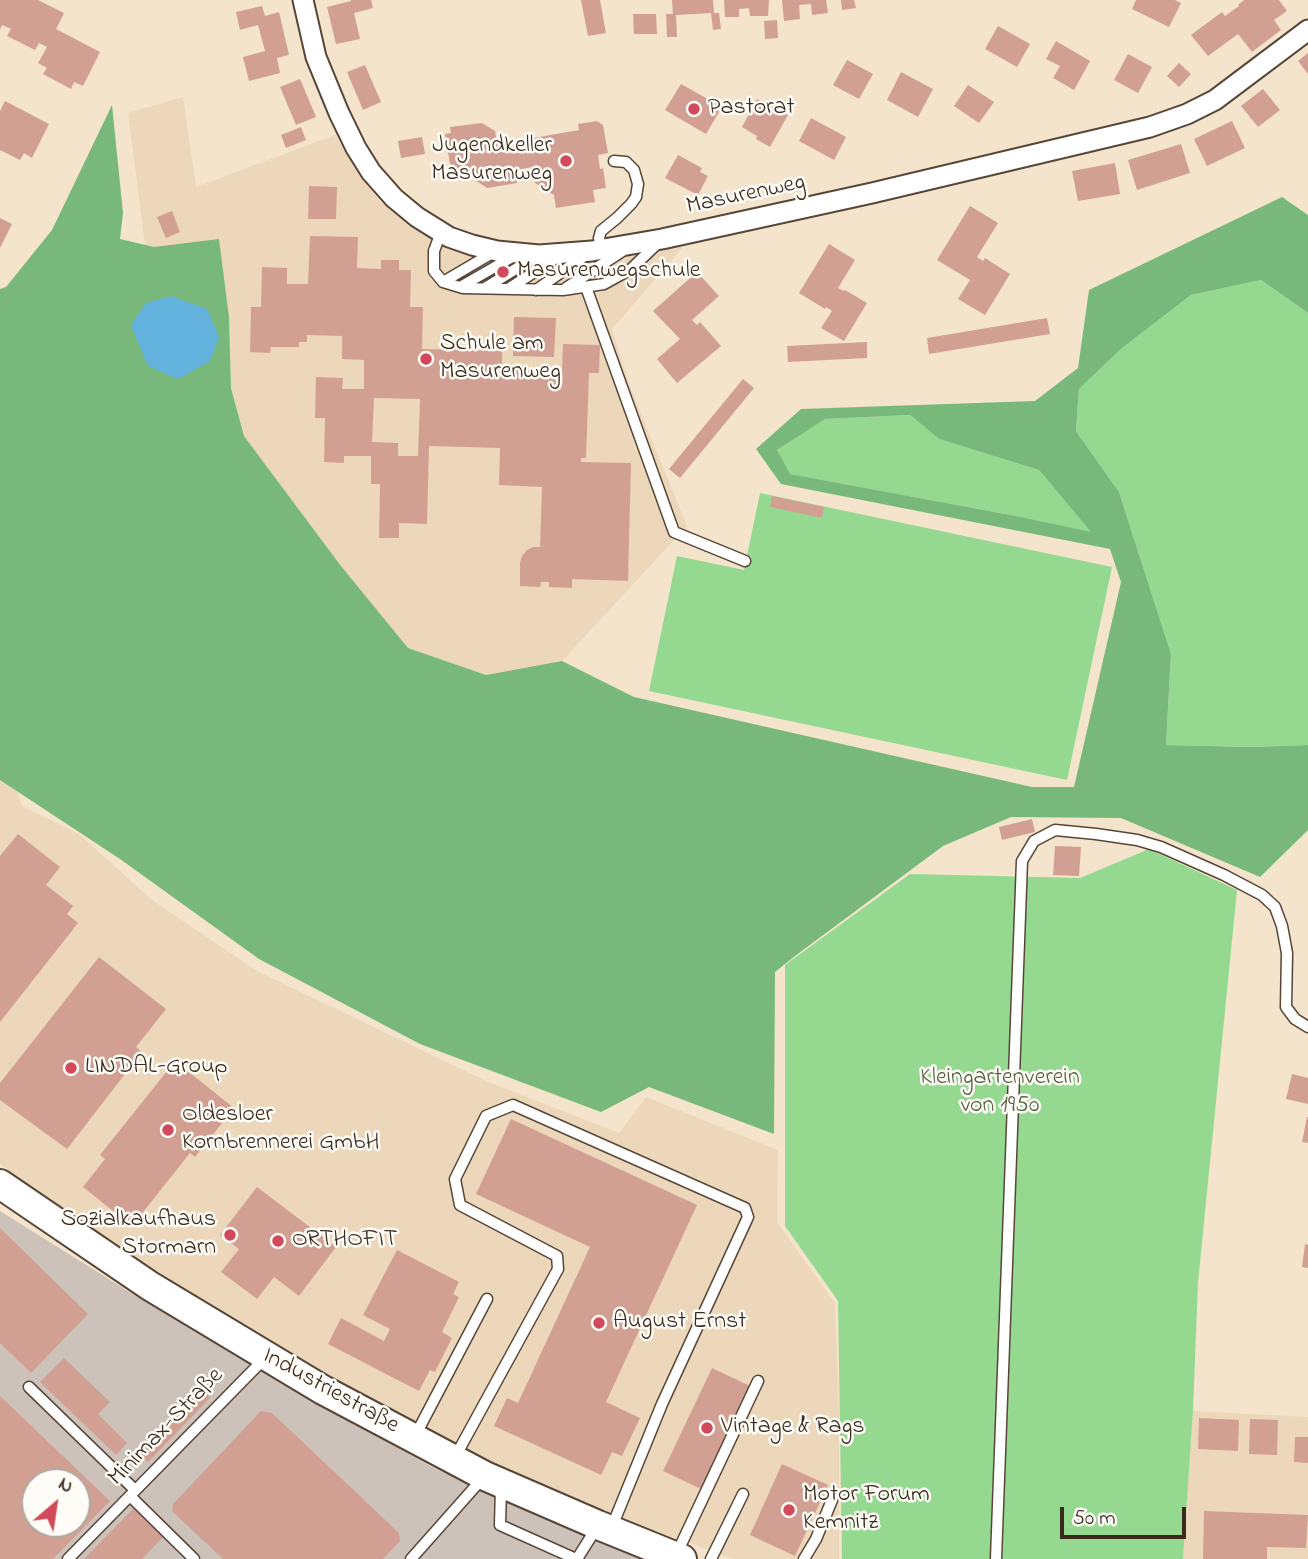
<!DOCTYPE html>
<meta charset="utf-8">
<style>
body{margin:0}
#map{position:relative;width:1308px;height:1559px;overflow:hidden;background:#f4e4cb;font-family:"Indie Flower",sans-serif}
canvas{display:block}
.north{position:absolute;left:21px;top:1468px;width:70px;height:70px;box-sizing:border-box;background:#fdfcf7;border:2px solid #afa8a0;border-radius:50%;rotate:29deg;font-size:19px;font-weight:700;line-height:28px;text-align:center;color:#3b2a1e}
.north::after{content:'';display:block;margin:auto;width:24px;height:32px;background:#d1495b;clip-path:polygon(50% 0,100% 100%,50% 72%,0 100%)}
.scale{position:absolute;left:1060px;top:1507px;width:126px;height:32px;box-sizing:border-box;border:4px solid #3b2a1e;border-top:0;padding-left:9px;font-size:21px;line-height:24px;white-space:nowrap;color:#3b2a1e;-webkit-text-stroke:5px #fdfcf7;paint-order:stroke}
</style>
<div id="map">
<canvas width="1308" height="1559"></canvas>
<div class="north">N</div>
<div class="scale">50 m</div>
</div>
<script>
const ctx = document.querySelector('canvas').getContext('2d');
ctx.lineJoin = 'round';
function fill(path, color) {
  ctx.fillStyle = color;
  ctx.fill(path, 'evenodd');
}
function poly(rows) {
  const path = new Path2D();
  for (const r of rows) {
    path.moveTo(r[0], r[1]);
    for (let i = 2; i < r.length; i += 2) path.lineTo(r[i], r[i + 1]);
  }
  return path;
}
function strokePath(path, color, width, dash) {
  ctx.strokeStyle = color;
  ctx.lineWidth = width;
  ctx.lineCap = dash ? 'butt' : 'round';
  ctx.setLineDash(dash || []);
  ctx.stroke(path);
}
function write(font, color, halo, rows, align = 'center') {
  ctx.font = font + ' "Indie Flower",sans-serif';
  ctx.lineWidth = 5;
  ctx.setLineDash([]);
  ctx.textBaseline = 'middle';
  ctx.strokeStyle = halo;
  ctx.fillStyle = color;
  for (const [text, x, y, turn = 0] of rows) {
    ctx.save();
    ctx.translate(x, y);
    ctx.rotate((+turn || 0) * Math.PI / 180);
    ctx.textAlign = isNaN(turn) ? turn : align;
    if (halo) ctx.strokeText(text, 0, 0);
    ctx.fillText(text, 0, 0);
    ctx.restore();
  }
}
fill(poly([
 [183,97,196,187,335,135,359,175,380,201,419,232,466,253,488,259,520,263,554,263,588,261,683,247,612,329,631,389,687,526,562,661,486,675,408,648,341,566,244,436,231,388,229,317,153,247,145,245,128,113],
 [0,773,13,779,22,806,79,834,152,900,257,971,486,1081,619,1133,646,1097,778,1150,777,1222,835,1303,839,1419,839,1559,734,1559,576,1502,492,1468,337,1380,99,1237,0,1164],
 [1193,1411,1308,1417,1308,1559,1183,1559]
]), '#edd7bb');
fill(poly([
 [0,1211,131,1293,325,1409,436,1469,635,1555,648,1559,0,1559],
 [35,1482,77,1482,77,1524,35,1524]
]), '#ccc2b9');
fill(poly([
 [1261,280,1308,313,1308,745,1251,747,1166,745,1171,654,1119,492,1076,431,1079,389,1121,349,1191,295],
 [910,415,939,439,1039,470,1092,533,1016,516,789,474,777,450,824,419],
 [760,493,1112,567,1067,780,649,691,677,556,744,570],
 [1149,849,1237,890,1198,1283,1193,1411,1183,1559,842,1559,838,1301,785,1226,785,965,910,874,1080,878]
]), '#95d991');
fill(poly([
 [112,105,123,213,120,239,154,247,219,239,229,317,231,388,244,436,341,566,408,648,486,675,562,661,634,697,1032,787,1074,787,1121,582,1110,549,781,484,756,449,801,409,1035,401,1078,368,1089,290,1282,197,1308,215,1308,313,1261,280,1191,295,1121,349,1079,389,1076,431,1119,492,1171,654,1166,745,1251,747,1308,745,1308,830,1260,877,1121,818,1011,817,943,846,795,956,775,972,774,1134,649,1087,601,1112,420,1044,259,959,120,859,0,780,0,289,6,287,52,230],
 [910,415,939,439,1039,470,1091,532,1016,516,790,474,777,450,825,419]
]), '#78b97b');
fill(poly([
 [171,296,207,309,219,337,210,361,178,379,148,366,131,325,146,303]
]), '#63b1dd');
fill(poly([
 [0,0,38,0,64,13,56,29,100,52,83,86,74,82,71,89,43,74,47,68,38,63,47,47,39,43,35,50,7,36,11,29,2,25,0,30],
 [351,0,371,0,373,8,354,13,360,39,336,44,327,7,351,1],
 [581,0,600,0,606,33,588,36],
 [672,0,713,0,714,13,719,13,721,29,713,30,711,13,676,15,677,37,667,37,666,14,673,14],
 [724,0,769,0,768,16,750,16,749,8,739,9,739,17,725,17],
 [782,0,826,0,828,13,812,15,811,4,799,5,800,19,784,21],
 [841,0,854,0,856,8,842,10],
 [1136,0,1175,0,1181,3,1169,27,1132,9],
 [1244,0,1279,0,1287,11,1274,20,1281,30,1252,52,1238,34,1208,56,1191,35,1222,12,1225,16,1239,6,1238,5],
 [262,6,265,16,279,12,289,55,277,58,280,73,249,81,243,57,265,51,258,25,240,30,236,12],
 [633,14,656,14,657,34,634,34],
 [777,20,778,38,765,39,764,21],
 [998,26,1030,44,1017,67,985,49],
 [1056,41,1090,61,1074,90,1053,78,1060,66,1046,59],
 [1308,53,1308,74,1298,61],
 [1128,54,1152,67,1138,93,1114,80],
 [847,60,873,74,859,99,833,85],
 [1179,63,1191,74,1179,87,1167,76],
 [365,65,381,102,363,110,347,72],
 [901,72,933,89,918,117,887,100],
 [300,79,316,117,296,125,280,87],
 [681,84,722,107,706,134,665,110],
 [968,85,994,102,979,123,954,106],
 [1263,89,1280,110,1258,127,1241,106],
 [757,99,788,115,770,147,756,139,757,136,742,127],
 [5,101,49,124,32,158,24,153,20,160,0,150,0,111],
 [811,118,846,137,834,160,799,141],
 [597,121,603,125,608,153,598,155,600,169,603,168,606,188,593,190,595,202,556,208,554,195,535,183,533,167,515,170,517,183,487,188,450,164,445,134,451,133,450,127,482,123,495,131,498,149,534,142,533,138,579,130,578,124],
 [1232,121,1245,148,1207,166,1194,139],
 [301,127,306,140,286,148,281,135],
 [422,137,425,154,401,158,398,141],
 [1181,144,1190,173,1137,190,1128,160],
 [678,155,702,168,700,172,708,176,698,195,665,178],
 [1115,163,1120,194,1078,201,1072,171],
 [309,186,337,187,336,219,308,219],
 [970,206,998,223,977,257,983,261,985,258,1010,274,985,315,958,299,970,280,937,260],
 [172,211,180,232,166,238,157,217],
 [0,218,12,224,0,248],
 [310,236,358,237,357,268,381,269,381,260,399,260,399,270,411,270,410,307,423,307,422,349,502,351,502,369,562,370,563,344,600,345,599,373,589,373,586,458,581,458,581,462,631,463,628,581,572,579,572,588,549,587,549,582,541,582,540,587,520,586,520,563,522,556,527,550,533,547,540,547,542,487,499,485,500,448,429,446,427,524,399,523,399,538,379,538,380,484,371,484,371,456,344,456,344,463,324,462,325,418,315,418,316,377,343,378,342,389,364,389,364,360,342,359,342,336,307,335,307,342,299,342,299,347,271,347,270,353,250,352,251,307,261,307,262,267,287,268,287,284,308,284],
 [374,398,420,399,418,456,398,456,398,443,372,442],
 [829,244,855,260,838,288,844,291,845,290,867,303,844,341,821,328,832,311,826,307,825,309,799,293],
 [697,272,719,296,692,320,697,325,700,322,721,346,677,383,657,359,680,339,653,311],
 [514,317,556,318,554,357,513,356],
 [1047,318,1050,334,929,354,927,338],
 [867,342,867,358,788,362,787,346],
 [743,379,754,388,680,478,669,469],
 [772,496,824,507,822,518,770,507],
 [1032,819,1035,832,1002,840,999,827],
 [18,834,60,867,46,885,73,906,67,914,78,923,0,1022,0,856],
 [1055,846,1081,847,1079,876,1053,875],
 [99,957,166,1009,136,1047,142,1052,67,1149,0,1100,0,1083],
 [175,1061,234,1108,195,1157,190,1153,132,1226,83,1187,105,1159,100,1155],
 [1292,1074,1308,1078,1308,1104,1286,1099],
 [1307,1117,1308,1117,1308,1143,1302,1142],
 [511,1119,697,1205,606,1402,640,1418,622,1456,612,1452,601,1475,494,1426,507,1398,518,1403,590,1247,476,1194],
 [257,1187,336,1247,299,1296,274,1277,257,1299,221,1272,239,1249,220,1235],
 [0,1228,88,1314,31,1373,0,1343],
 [1305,1244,1308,1245,1308,1268,1302,1267],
 [397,1250,459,1282,453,1294,459,1297,442,1332,452,1338,435,1372,430,1370,419,1391,328,1344,341,1318,384,1341,390,1329,363,1315],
 [64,1358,110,1402,98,1414,127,1443,116,1455,40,1382],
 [712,1368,750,1386,701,1489,663,1471],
 [200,1387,210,1398,148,1462,137,1452],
 [0,1396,110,1501,53,1559,0,1559],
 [35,1482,77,1482,77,1524,35,1524],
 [261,1411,272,1413,399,1533,400,1541,383,1559,223,1559,172,1511,173,1504],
 [1199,1418,1239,1420,1238,1451,1198,1449],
 [1250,1419,1278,1420,1277,1455,1249,1454],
 [1295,1437,1308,1437,1308,1463,1294,1462],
 [782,1464,828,1485,795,1556,750,1535],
 [133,1509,163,1537,142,1559,84,1559],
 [1204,1511,1308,1515,1306,1548,1267,1547,1267,1559,1203,1559]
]), '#d1a093');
const lane = poly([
 [441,232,434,251,434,271,443,282,463,288,563,290,604,284,631,269,659,242],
 [601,250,599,238,601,231,617,218,631,204,636,197,638,184,634,170,626,162,614,161],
 [443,282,494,252],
 [460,287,514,256],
 [586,287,674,532,745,561],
 [485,288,535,257],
 [566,288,624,250],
 [508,289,556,258],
 [536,290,586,255],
 [29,1387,135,1490],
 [414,1438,487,1299],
 [454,1459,558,1269,557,1256,460,1205,455,1179,486,1116,513,1105,745,1208,748,1217,662,1404,611,1529],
 [501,1487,500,1525,576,1559],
 [130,1496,194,1559],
 [677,1553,758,1381],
 [68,1559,266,1357],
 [411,1559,482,1479],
 [577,1559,597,1527],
 [711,1559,743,1494],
 [804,1559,816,1539,832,1500],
 [996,1559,1022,861,1034,841,1055,830,1096,834,1137,840,1161,847,1224,875,1262,895,1275,907,1282,926,1287,953,1286,1007,1295,1019,1308,1027]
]);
const street = poly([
 [303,0,316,57,339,113,356,148,371,172,394,198,417,217,449,237,472,245,497,251,539,255,592,251,662,239,872,193,1150,127,1187,114,1215,100,1308,30]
]);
const secondary = poly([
 [0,1184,150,1286,323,1390,485,1476,598,1525,682,1559]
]);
strokePath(lane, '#574638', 13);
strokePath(street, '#574638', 23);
strokePath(secondary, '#574638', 32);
strokePath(lane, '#fff', 10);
strokePath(street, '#fff', 19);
strokePath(secondary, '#fff', 28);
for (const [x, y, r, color] of [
 [694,109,7,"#d1495b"],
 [566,161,7,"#d1495b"],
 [503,272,7,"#d1495b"],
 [426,359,7,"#d1495b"],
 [71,1068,7,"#d1495b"],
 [168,1130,7,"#d1495b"],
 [230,1235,7,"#d1495b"],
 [278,1241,7,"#d1495b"],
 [599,1323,7,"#d1495b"],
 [707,1428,7,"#d1495b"],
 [789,1510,7,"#d1495b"]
]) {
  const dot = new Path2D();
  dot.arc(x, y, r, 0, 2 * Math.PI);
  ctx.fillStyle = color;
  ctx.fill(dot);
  strokePath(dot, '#fdfcf7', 2.5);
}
write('24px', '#3b2a1e', '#fdfcf7', [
 ["Pastorat",708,109],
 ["Jugendkeller",552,147,"right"],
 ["Masurenweg",552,175,"right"],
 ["Masurenwegschule",517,272],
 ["Schule am",440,345],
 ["Masurenweg",440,373],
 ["LINDAL-Group",85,1068],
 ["Oldesloer",182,1116],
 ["Kornbrennerei GmbH",182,1144],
 ["Sozialkaufhaus",216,1221,"right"],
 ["Stormarn",216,1249,"right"],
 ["ORTHOFIT",292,1241],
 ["August Ernst",613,1323],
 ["Vintage & Rags",721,1428],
 ["Motor Forum",803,1496],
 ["Kemnitz",803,1524]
], 'left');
write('24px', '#3b2a1e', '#fdfcf7', [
 ["Masurenweg",746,196,-12],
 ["Industriestraße",330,1392,29],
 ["Minimax-Straße",167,1428,-46]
]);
write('24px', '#565f40', '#fdfcf7', [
 ["Kleingartenverein",1000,1079],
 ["von 1950",1000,1107]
]);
</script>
